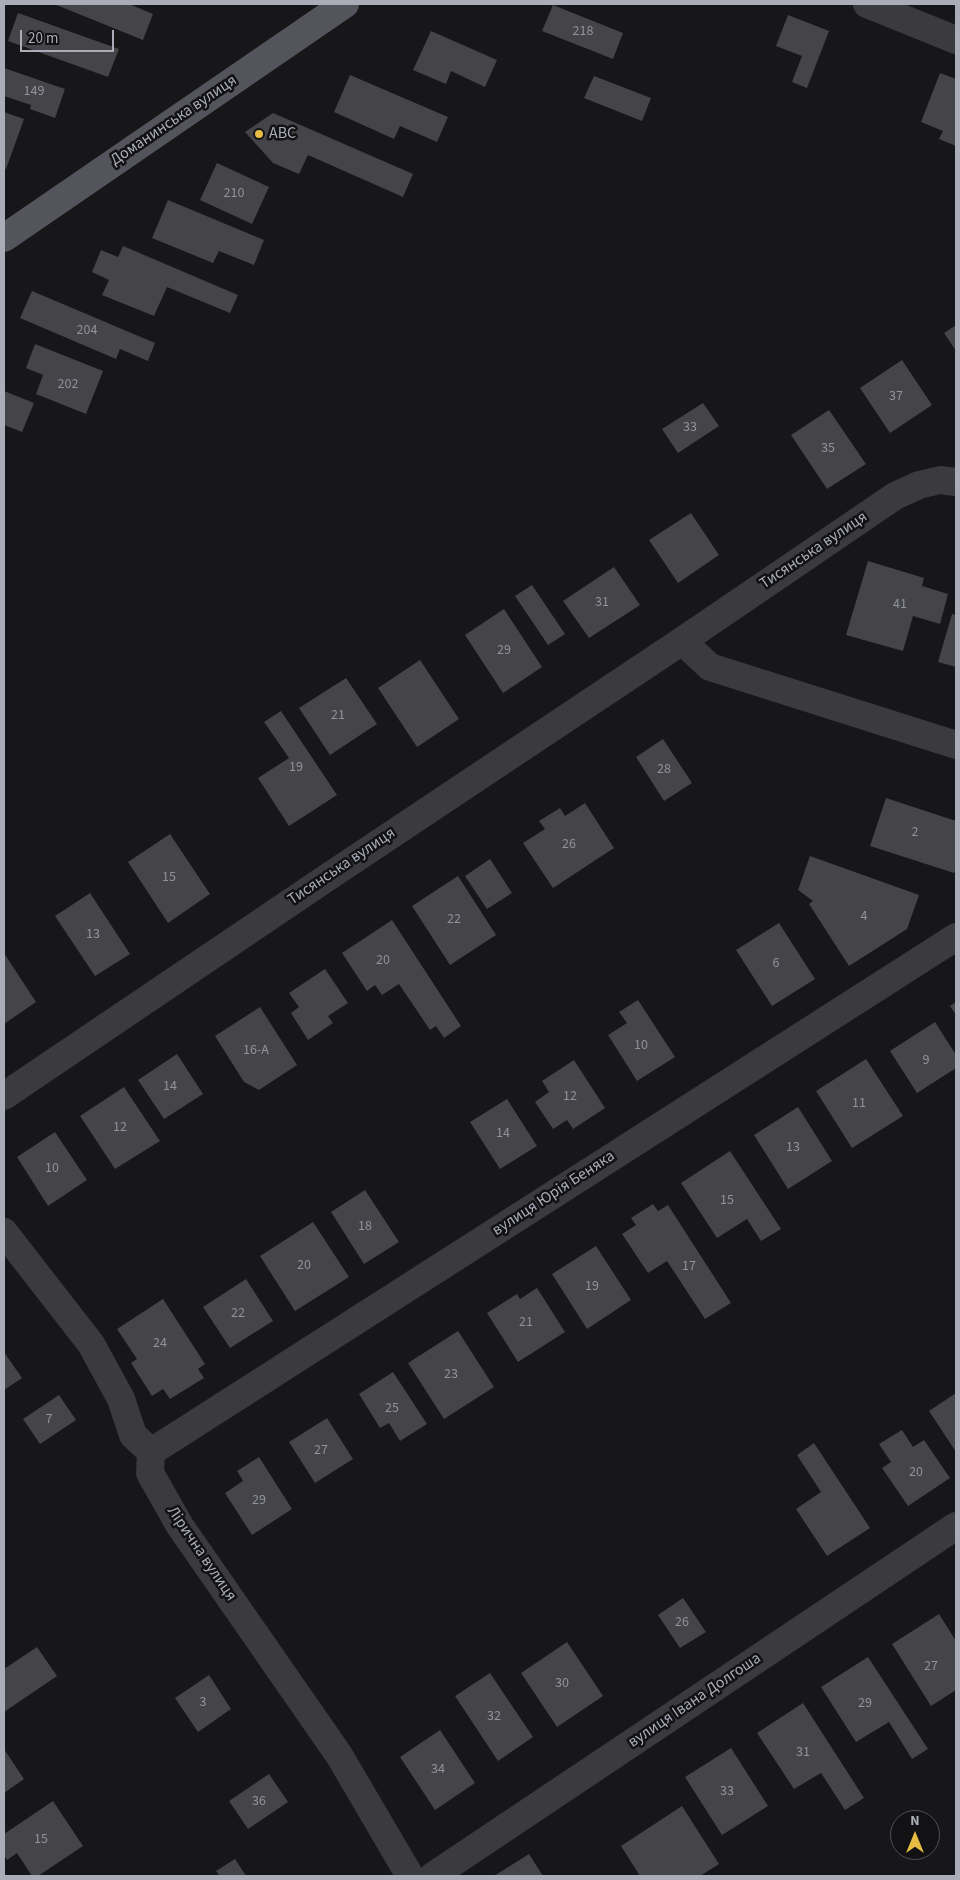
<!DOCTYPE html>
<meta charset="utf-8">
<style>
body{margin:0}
#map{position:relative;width:960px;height:1880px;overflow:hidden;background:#171719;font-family:"Source Sans 3",sans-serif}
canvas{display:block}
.frame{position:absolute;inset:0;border:5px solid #aaadb8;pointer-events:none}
.north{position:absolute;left:890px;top:1810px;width:50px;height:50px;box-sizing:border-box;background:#121214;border:1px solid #4f5056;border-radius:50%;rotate:0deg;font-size:14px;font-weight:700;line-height:20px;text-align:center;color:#aaadb8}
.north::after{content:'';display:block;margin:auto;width:18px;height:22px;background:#e6bd42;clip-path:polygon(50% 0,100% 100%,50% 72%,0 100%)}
.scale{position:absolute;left:20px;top:30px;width:94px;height:22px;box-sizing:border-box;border:2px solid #aaadb8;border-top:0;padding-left:6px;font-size:15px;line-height:18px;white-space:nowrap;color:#aaadb8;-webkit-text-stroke:4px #121214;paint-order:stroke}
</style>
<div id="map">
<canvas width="960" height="1880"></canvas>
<div class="frame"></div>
<div class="north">N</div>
<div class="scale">20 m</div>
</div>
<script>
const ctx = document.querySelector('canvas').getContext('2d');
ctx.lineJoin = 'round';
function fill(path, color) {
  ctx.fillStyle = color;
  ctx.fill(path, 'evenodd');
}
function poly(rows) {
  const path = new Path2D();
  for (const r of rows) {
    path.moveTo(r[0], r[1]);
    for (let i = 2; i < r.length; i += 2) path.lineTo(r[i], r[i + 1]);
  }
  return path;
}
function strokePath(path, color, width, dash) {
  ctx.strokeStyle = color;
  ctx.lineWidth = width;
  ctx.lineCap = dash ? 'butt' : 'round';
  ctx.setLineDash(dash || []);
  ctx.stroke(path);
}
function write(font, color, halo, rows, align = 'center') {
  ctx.font = font + ' "Source Sans 3",sans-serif';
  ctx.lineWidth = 5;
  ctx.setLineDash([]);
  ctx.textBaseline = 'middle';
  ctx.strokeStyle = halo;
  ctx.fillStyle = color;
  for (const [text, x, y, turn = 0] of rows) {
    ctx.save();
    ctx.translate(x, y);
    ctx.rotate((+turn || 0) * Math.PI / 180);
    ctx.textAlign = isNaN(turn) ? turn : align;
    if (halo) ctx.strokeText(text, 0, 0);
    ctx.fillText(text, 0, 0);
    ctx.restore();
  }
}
fill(poly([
 [54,4,129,4,153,14,143,40],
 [553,5,623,33,613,59,542,31],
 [18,13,119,49,108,77,8,41],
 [788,15,829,31,807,88,792,82,802,56,776,46],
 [431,31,497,60,485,87,451,71,446,84,413,70],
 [4,68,65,89,55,118,30,109,31,105,4,96],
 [940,73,956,79,956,146,939,139,943,131,921,122],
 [350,75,448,117,437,142,400,126,394,139,334,112],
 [594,76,651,98,642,121,584,98],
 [4,112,24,119,6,169,4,168],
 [273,113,413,174,403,197,308,155,299,174,273,163,245,132],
 [217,163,269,187,252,224,200,200],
 [168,200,264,240,254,265,219,251,213,263,152,238],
 [123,246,238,295,230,313,167,287,154,316,102,295,109,280,92,272,101,250,118,257],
 [32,291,155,343,148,361,120,349,116,359,20,318],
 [956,325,956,351,944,333],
 [35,344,103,371,86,414,36,394,43,375,26,368],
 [902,360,932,405,890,433,860,388],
 [4,391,34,403,22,432,4,425],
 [703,403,719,426,678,453,662,429],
 [829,410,866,464,827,489,791,435],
 [691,513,719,555,678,583,649,540],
 [868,561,924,578,922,586,948,594,940,624,913,616,903,651,846,635],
 [614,567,640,605,589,638,563,601],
 [532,585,565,634,548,645,515,596],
 [504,609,542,667,503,693,465,635],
 [952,614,956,615,956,667,938,662],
 [420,660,459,719,417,747,378,688],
 [346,678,377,724,330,755,299,708],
 [281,711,337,795,289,826,258,778,289,758,264,722],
 [663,739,692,783,664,801,636,757],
 [886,798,956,821,956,868,954,873,870,846],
 [585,803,614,848,553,888,523,843,545,829,539,821,560,808,565,816],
 [170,834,210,894,168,923,128,862],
 [810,856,919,895,907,929,849,966,809,904,813,901,798,890],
 [490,859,512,893,487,909,465,876],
 [458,876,496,935,450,965,412,906],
 [90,893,130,954,95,976,55,916],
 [392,920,461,1026,444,1038,436,1026,430,1030,399,984,382,995,375,985,367,991,342,953],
 [779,923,815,979,772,1006,736,950],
 [4,953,36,1002,4,1024],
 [325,969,348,1003,328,1016,333,1023,308,1040,291,1013,299,1007,289,993],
 [638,1000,675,1057,637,1081,608,1035,627,1023,619,1012],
 [956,1002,956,1015,950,1006],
 [260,1007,297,1065,259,1090,244,1082,215,1036],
 [935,1022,956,1055,956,1068,917,1093,890,1051],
 [177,1054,203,1094,164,1119,138,1080],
 [866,1059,903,1116,852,1148,816,1091],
 [574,1060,605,1108,573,1129,567,1120,553,1129,535,1102,549,1092,542,1081],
 [124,1087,160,1141,115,1169,80,1116],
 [507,1099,537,1146,500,1169,470,1122],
 [798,1107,832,1161,788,1189,754,1135],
 [55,1132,87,1180,48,1206,17,1157],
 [730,1151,781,1229,761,1241,747,1219,717,1238,681,1183],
 [365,1190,399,1242,364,1264,331,1212],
 [653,1204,658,1211,668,1205,731,1303,705,1319,667,1261,648,1273,622,1234,636,1225,631,1218],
 [313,1222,349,1277,295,1311,260,1256],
 [596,1246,631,1300,587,1329,552,1274],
 [246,1279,273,1321,230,1348,203,1307],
 [537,1288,565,1332,518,1362,487,1313,517,1294,520,1299],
 [163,1299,205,1364,198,1369,204,1378,170,1399,163,1389,152,1396,131,1363,137,1359,117,1329],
 [458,1331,494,1387,444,1419,408,1363],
 [4,1352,22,1378,4,1390],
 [393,1372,427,1424,400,1441,389,1423,380,1428,359,1394],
 [956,1393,956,1452,929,1411],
 [59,1395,76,1420,40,1444,23,1419],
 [327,1418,353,1459,315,1483,289,1442],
 [902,1430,913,1447,924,1440,950,1478,908,1506,882,1468,891,1462,879,1444],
 [814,1443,870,1528,827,1556,796,1509,821,1492,797,1455],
 [259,1457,292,1509,252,1535,225,1493,243,1481,237,1471],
 [683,1598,706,1632,680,1648,658,1615],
 [939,1614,956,1641,956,1690,931,1706,892,1644],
 [567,1642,603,1696,557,1727,521,1673],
 [37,1647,57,1676,4,1712,4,1669],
 [868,1657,928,1749,912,1759,889,1722,856,1742,821,1687],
 [490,1673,533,1737,498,1761,455,1696],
 [209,1675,231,1709,198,1732,175,1698],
 [803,1703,864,1798,845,1810,821,1773,794,1789,757,1733],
 [440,1730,475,1783,435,1810,400,1757],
 [731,1748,768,1806,722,1835,685,1777],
 [4,1749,24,1779,4,1793],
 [269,1774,288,1802,248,1829,229,1801],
 [53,1801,83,1846,38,1876,32,1876,17,1853,7,1860,4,1855,4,1834],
 [682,1806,719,1864,700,1876,640,1876,621,1846],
 [529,1854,543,1876,494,1876],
 [235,1859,246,1876,220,1876,216,1871]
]), '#444449');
strokePath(poly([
 [867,4,956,40],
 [682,641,710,667,956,745],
 [4,1096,328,877,682,641,895,496,919,485,940,480,956,482],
 [4,1232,91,1344,121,1399,133,1435,151,1452,150,1473,180,1526,339,1755,410,1876],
 [151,1452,956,937],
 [433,1876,956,1526]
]), '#3a3a3f', 28);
strokePath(poly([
 [4,238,345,4]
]), '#54555c', 28);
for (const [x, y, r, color] of [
 [259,134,5,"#e6bd42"]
]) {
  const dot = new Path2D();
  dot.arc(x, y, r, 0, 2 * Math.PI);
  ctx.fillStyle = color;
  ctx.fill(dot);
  strokePath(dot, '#121214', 2);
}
write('14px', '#90939c', null, [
 ["218",583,32],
 ["149",34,92],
 ["210",234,194],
 ["204",87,331],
 ["202",68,385],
 ["37",896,397],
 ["33",690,428],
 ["35",828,449],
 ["31",602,603],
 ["41",900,605],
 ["29",504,651],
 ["21",338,716],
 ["19",296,768],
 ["28",664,770],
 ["2",915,833],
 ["26",569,845],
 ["15",169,878],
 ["4",864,917],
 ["22",454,920],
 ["13",93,935],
 ["20",383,961],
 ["6",776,964],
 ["10",641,1046],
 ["16-А",256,1051],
 ["9",926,1061],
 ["14",170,1087],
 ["12",570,1097],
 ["11",859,1104],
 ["12",120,1128],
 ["14",503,1134],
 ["13",793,1148],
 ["10",52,1169],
 ["15",727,1201],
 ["18",365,1227],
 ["20",304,1266],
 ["17",689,1267],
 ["19",592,1287],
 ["22",238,1314],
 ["21",526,1323],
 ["24",160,1344],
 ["23",451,1375],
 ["25",392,1409],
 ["7",49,1420],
 ["27",321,1451],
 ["20",916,1473],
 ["29",259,1501],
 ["26",682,1623],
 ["27",931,1667],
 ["30",562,1684],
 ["3",203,1703],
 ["29",865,1704],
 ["32",494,1717],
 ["31",803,1753],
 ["34",438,1770],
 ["33",727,1792],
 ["36",259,1802],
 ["15",41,1840]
]);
write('16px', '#aaadb8', '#121214', [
 ["Доманинська вулиця",174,121,-34],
 ["Тисянська вулиця",814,551,-34],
 ["Тисянська вулиця",342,867,-34],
 ["вулиця Юрія Беняка",554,1194,-33],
 ["Лірична вулиця",201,1554,56],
 ["вулиця Івана Долгоша",695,1701,-34]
]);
write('16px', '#aaadb8', '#121214', [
 ["ABC",269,134]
], 'left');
</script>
